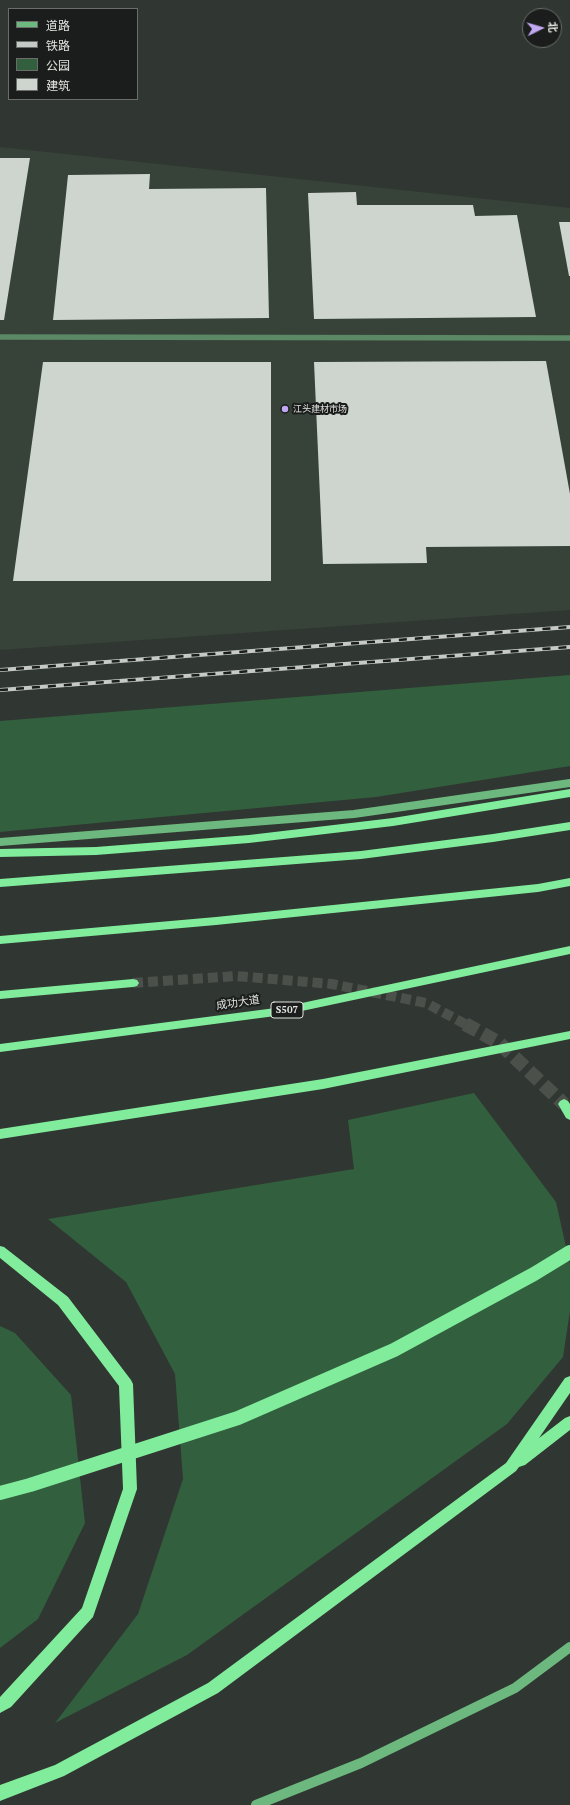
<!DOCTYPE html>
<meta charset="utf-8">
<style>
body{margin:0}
#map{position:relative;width:570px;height:1805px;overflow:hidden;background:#303631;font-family:"PT Serif","Noto Sans SC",serif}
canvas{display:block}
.legend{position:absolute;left:8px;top:8px;width:130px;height:92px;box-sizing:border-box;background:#1a1d1b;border:1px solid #6a6d6a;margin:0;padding:5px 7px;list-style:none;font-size:12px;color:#e1e4e1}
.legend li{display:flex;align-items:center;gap:8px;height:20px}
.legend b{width:20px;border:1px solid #6a6d6a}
.north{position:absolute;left:522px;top:8px;width:40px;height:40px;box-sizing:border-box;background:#1a1d1b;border:1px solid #6a6d6a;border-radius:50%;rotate:85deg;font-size:11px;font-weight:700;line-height:16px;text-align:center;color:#e1e4e1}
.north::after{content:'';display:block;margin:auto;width:14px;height:18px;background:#c2a7f2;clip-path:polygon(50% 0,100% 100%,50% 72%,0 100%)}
</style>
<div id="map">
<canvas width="570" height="1805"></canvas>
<ul class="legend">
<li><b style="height:5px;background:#6db87f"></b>道路</li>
<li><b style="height:5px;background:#c6cac6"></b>铁路</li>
<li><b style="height:11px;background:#325f3e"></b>公园</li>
<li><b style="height:11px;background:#ced5cf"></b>建筑</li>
</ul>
<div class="north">北</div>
</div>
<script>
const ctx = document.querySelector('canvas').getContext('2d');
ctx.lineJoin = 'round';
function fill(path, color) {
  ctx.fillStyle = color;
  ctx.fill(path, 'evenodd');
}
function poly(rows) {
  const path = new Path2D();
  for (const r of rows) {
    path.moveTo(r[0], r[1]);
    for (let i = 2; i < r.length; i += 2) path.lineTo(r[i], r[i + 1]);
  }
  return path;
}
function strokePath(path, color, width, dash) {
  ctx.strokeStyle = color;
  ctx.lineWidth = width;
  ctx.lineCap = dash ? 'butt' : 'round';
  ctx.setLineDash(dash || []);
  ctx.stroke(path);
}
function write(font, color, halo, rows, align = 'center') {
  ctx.font = font + ' "PT Serif","Noto Sans SC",serif';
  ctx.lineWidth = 4;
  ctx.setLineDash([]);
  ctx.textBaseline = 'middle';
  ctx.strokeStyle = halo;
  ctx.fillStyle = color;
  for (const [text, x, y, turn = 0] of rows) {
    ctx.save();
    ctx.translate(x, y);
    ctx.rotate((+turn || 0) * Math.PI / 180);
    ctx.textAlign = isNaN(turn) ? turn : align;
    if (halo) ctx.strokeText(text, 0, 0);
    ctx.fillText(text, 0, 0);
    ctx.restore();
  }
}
fill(poly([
 [0,147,570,208,570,610,0,650]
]), '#374239');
fill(poly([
 [570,675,570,766,376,797,0,832,0,721],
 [474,1093,556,1202,570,1265,570,1311,563,1357,507,1424,187,1655,55,1723,138,1614,183,1479,175,1374,126,1282,48,1219,354,1169,348,1120],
 [0,1326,15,1333,71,1395,85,1523,38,1619,0,1648]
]), '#325f3e');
fill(poly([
 [0,158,30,158,4,320,0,320],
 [150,174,149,189,266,188,269,318,53,320,68,175],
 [356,192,357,205,473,205,475,216,517,215,536,317,314,319,308,193],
 [559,222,570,222,570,276,569,276],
 [546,361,570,494,570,546,426,547,427,563,323,564,314,362],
 [43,362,271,362,271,581,13,581]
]), '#ced5cf');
strokePath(poly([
 [133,983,236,976,332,984,426,1003,467,1025]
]), '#4b504b', 10, [10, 5]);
strokePath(poly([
 [465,1024,498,1042,564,1104]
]), '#4b504b', 14, [14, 6]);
strokePath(poly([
 [0,337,570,338]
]), '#5b8865', 5.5);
strokePath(poly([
 [0,842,354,814,570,783]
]), '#6db87f', 8);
strokePath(poly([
 [256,1805,361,1763,515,1688,570,1647]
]), '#6db87f', 10);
fill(poly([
 [570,789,570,797,393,826,249,843,96,855,0,857,0,849,96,847,249,835,393,818,570,789],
 [570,822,570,830,493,842,361,859,0,887,0,879,361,851,493,834,570,822],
 [570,878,570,886,538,892,216,925,0,944,0,936,216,917,538,884,570,878],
 [570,946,570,954,283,1015,0,1052,0,1044,283,1007,570,946],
 [133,979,137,980,139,983,137,986,133,987,0,999,0,991,133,979],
 [570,1031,570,1039,323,1089,0,1139,0,1129,323,1079,570,1031],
 [564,1099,568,1101,570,1104,570,1120,566,1118,558,1104,560,1101,564,1099],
 [0,1246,4,1247,68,1297,131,1380,133,1384,137,1489,93,1617,11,1707,0,1713,0,1697,82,1608,123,1489,119,1386,58,1305,0,1258,0,1246],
 [570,1376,570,1393,539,1438,565,1418,570,1416,570,1430,525,1465,519,1467,516,1471,218,1693,64,1776,0,1801,0,1785,55,1765,208,1683,506,1463,565,1378,570,1376]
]), '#80ec9c');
const rail = poly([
 [0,670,570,627],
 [0,690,570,647]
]);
strokePath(rail, '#c6cac6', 4);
strokePath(rail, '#1a1d1b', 2.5, [8]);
strokePath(poly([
 [0,1493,30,1485,238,1418,394,1350,534,1274,570,1252]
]), '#80ec9c', 14);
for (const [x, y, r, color] of [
 [285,409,4,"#c2a7f2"]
]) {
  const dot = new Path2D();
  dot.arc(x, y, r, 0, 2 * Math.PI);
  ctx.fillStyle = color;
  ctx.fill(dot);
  strokePath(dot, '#1a1d1b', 1.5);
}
write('9px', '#e1e4e1', '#1a1d1b', [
 ["江头建材市场",293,409]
], 'left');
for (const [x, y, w] of [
 [287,1010,32]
]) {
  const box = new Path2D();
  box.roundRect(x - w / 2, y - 8, w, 16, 3);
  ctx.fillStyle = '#1a1d1b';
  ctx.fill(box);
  strokePath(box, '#e1e4e1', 1);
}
write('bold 10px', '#e1e4e1', null, [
 ["S507",287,1010]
]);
write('11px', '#e1e4e1', '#1a1d1b', [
 ["成功大道",238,1003,-8]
]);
</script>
